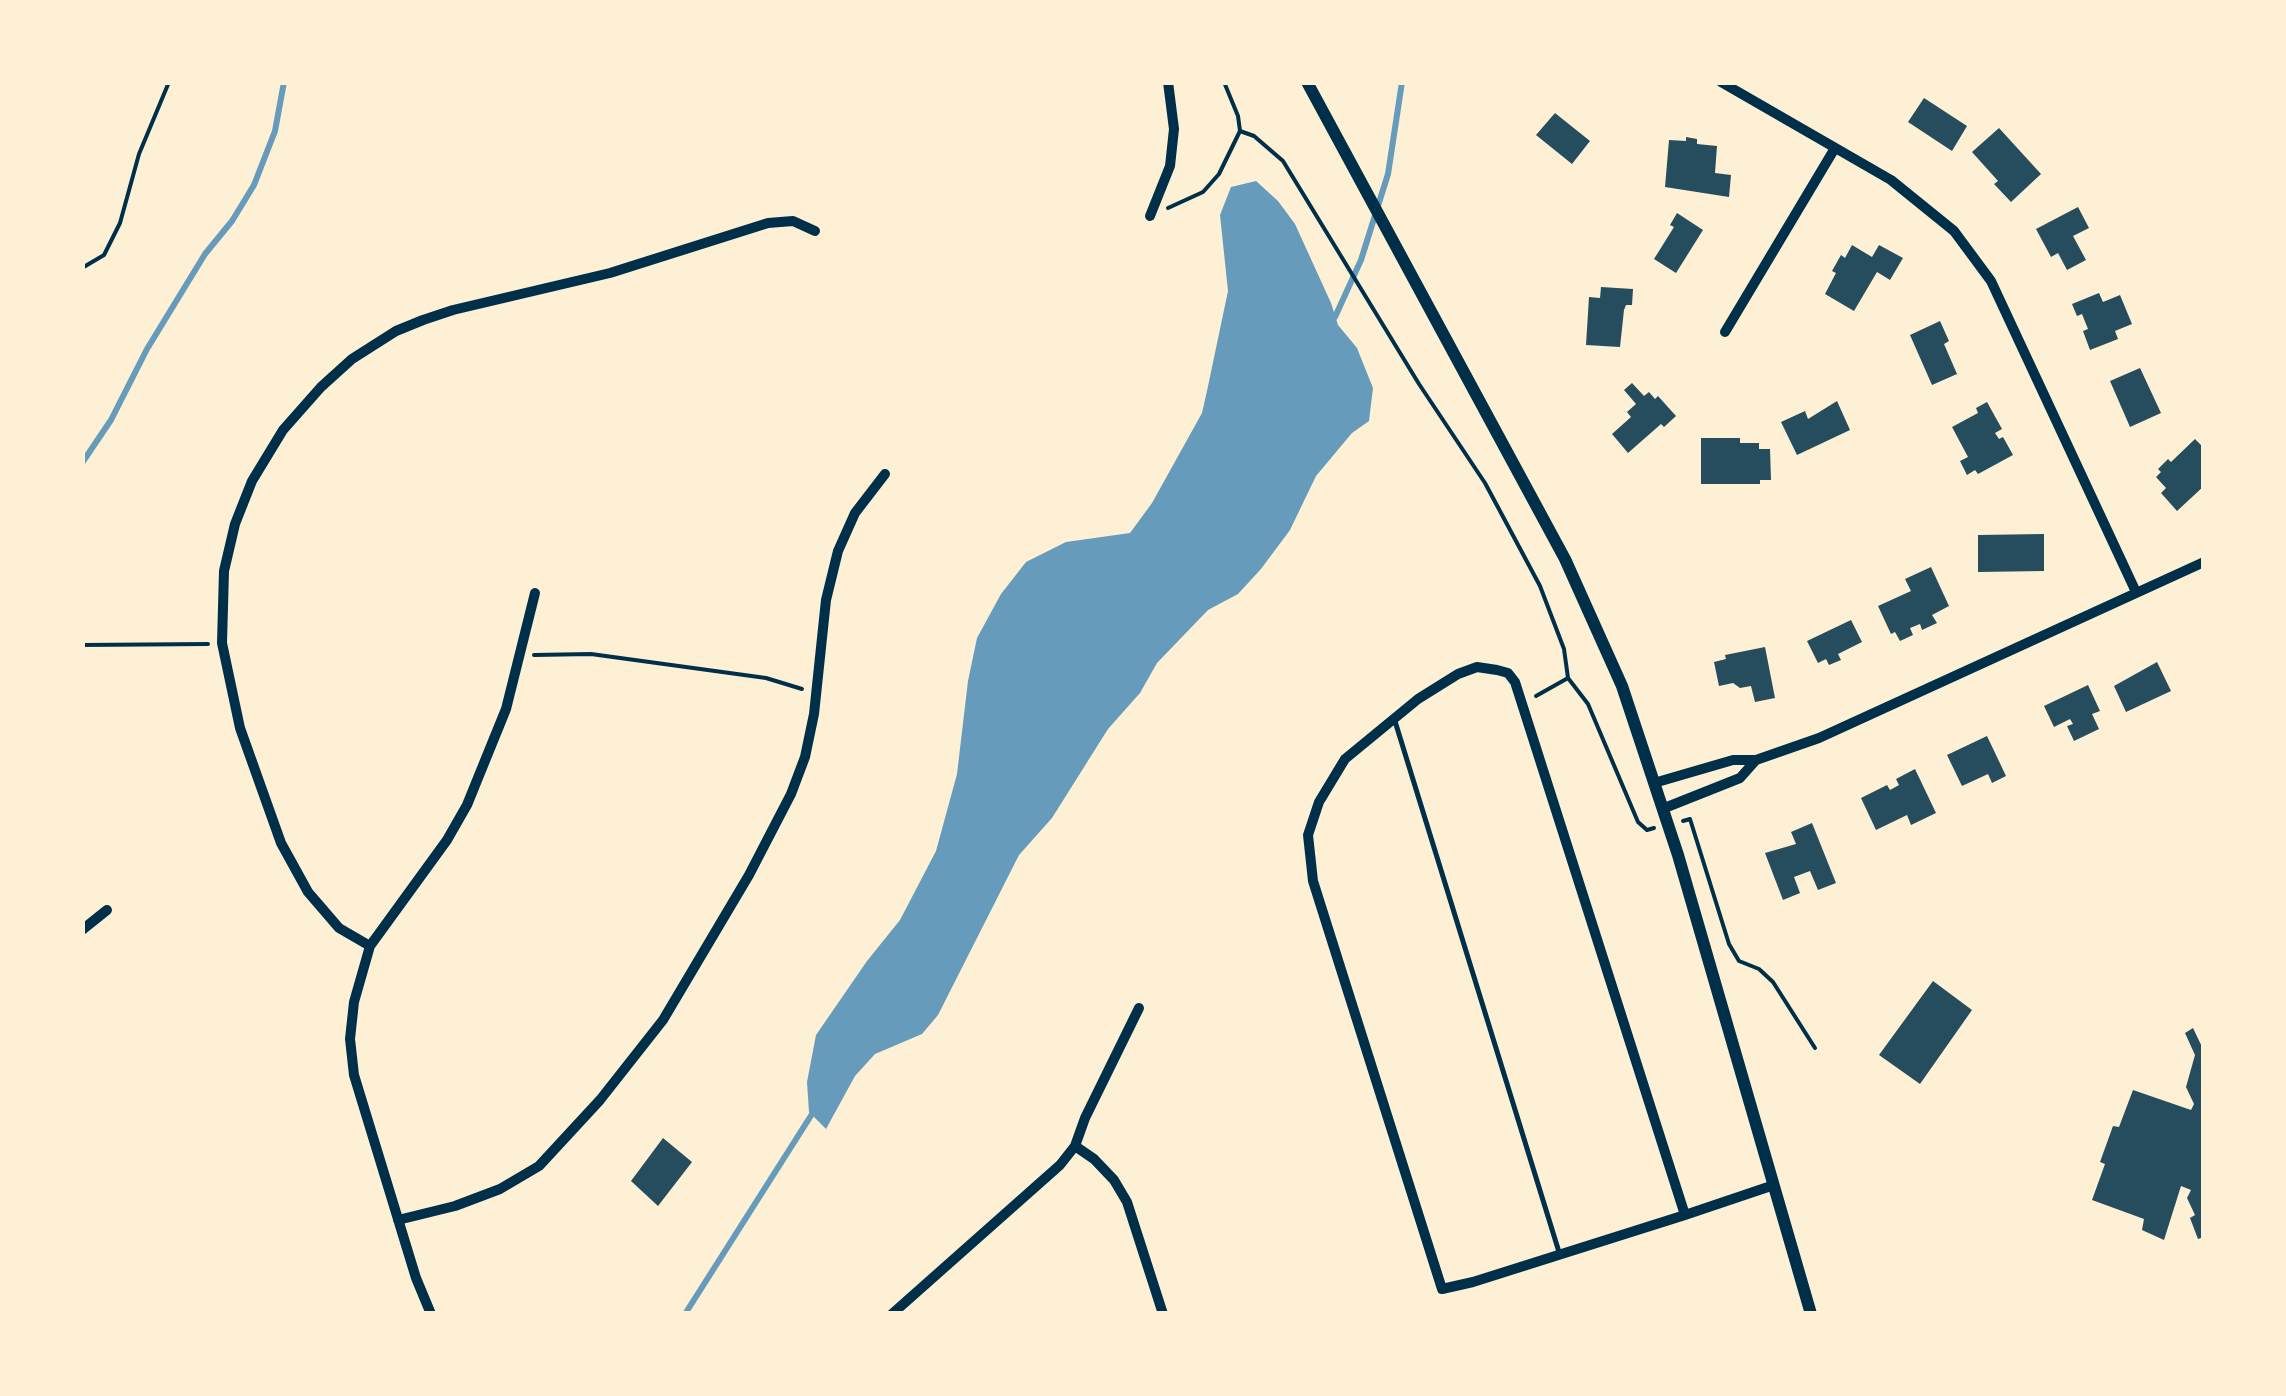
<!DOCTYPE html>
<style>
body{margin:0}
#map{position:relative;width:2286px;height:1396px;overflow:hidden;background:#fdf0d5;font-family:Karla,sans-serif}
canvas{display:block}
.frame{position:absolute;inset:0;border:85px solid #fdf0d5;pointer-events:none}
</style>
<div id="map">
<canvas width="2286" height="1396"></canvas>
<div class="frame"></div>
</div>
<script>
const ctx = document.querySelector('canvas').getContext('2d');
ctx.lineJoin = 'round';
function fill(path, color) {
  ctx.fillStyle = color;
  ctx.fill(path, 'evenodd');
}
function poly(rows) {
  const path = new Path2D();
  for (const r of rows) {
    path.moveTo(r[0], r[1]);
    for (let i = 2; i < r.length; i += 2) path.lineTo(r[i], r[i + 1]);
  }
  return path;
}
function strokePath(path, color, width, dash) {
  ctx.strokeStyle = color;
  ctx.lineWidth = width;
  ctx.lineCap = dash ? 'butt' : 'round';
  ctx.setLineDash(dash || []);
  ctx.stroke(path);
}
fill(poly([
 [1256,181,1278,201,1295,224,1331,303,1338,325,1357,348,1373,388,1369,421,1352,433,1316,476,1290,530,1261,569,1238,594,1208,610,1157,663,1140,693,1108,729,1052,818,1019,855,938,1015,922,1034,875,1054,855,1076,826,1129,809,1112,807,1082,816,1035,867,961,900,920,936,851,957,774,968,681,977,638,1001,594,1026,562,1066,542,1130,533,1152,503,1202,413,1207,391,1228,291,1220,215,1231,187]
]), '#669bbc');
strokePath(poly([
 [1335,317,1361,260,1388,174,1402,82],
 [82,463,111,420,147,349,205,254,232,221,254,185,275,131,284,82],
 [685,1314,812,1114]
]), '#669bbc', 6);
fill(poly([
 [1924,98,1967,126,1952,151,1908,122],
 [1555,113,1590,141,1572,164,1536,135],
 [1999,128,2041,174,2011,202,1994,184,1998,181,1972,152],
 [1686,137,1697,139,1697,144,1717,146,1715,173,1731,175,1729,197,1665,187,1669,140,1686,141],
 [2078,207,2089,228,2073,236,2086,260,2067,270,2058,253,2051,257,2036,229],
 [1677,213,1703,230,1676,273,1654,259,1674,227,1670,225],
 [1852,245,1872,257,1879,245,1903,258,1890,280,1877,272,1854,311,1825,294,1836,273,1832,271,1841,255,1845,258],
 [1601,287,1633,289,1632,305,1626,305,1624,310,1620,347,1586,345,1589,297,1600,298],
 [2099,293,2103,302,2120,295,2132,324,2115,331,2118,339,2090,350,2083,331,2088,329,2082,314,2077,316,2072,304],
 [1940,321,1949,341,1944,344,1957,374,1932,385,1910,335],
 [2140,368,2161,413,2130,427,2110,381],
 [1632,383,1644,396,1649,392,1655,399,1658,396,1676,416,1664,427,1661,424,1628,453,1612,434,1631,417,1627,412,1636,404,1624,390],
 [1837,401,1850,430,1797,455,1781,422,1805,411,1808,419],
 [1987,402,2002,429,1995,433,1999,439,2003,437,2013,455,1978,474,1975,470,1967,475,1960,461,1968,457,1952,427,1978,413,1976,408],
 [1701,438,1740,438,1740,443,1759,443,1759,449,1770,449,1771,480,1760,480,1760,484,1701,484],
 [2195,439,2204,448,2204,486,2177,511,2161,493,2166,488,2156,477,2161,472,2158,469,2168,459,2171,462],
 [2044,534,2044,571,1978,572,1978,535],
 [1931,567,1949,606,1932,615,1937,623,1922,630,1920,624,1910,628,1913,635,1900,641,1895,632,1891,634,1878,606,1911,591,1905,579],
 [1851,620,1862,642,1838,654,1841,660,1829,665,1826,659,1818,663,1807,641],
 [1765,647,1775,698,1755,702,1751,686,1740,688,1733,683,1719,686,1714,662,1726,659,1725,655],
 [2157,662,2171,691,2126,712,2114,686],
 [2088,685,2100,711,2092,714,2099,729,2074,741,2067,726,2073,724,2070,719,2054,727,2044,706],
 [1987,736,2006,776,1992,783,1988,774,1962,786,1947,755],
 [1915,769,1936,813,1911,825,1907,815,1876,830,1861,798,1887,785,1890,790,1899,785,1896,779],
 [1812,823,1836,883,1818,890,1810,871,1794,877,1800,893,1783,900,1765,853,1796,844,1791,832],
 [1933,981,1972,1010,1920,1084,1879,1055],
 [2193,1028,2204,1051,2204,1237,2198,1239,2190,1218,2195,1215,2187,1198,2191,1190,2181,1186,2164,1240,2142,1230,2144,1219,2092,1200,2105,1164,2100,1162,2113,1126,2119,1127,2133,1090,2191,1110,2194,1104,2186,1087,2195,1055,2185,1033],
 [663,1138,692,1162,658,1206,631,1181]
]), '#264d5e');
strokePath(poly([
 [1224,82,1238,116,1240,131,1254,136,1283,161,1419,384,1485,483,1540,586,1564,649,1568,678,1536,696],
 [1168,208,1203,192,1219,174,1240,131],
 [82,268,104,255,120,223,139,154,169,82],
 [82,645,208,644],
 [534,655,591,654,766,678,802,689],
 [1568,678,1588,704,1638,822,1647,830,1654,828],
 [1683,821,1690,819,1729,944,1739,961,1759,969,1773,982,1815,1048]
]), '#003049', 4);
strokePath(poly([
 [1394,718,1559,1252]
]), '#003049', 5);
strokePath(poly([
 [1721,82,1891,180,1954,231,1991,281,2136,592],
 [1150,216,1170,166,1174,129,1168,82],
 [1725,332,1835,148],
 [1654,783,1733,760,1756,760,1819,738,2204,562],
 [1662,809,1740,778,1756,760],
 [82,930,107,910],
 [370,946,339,928,308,892,281,843,240,728,222,643,224,571,235,524,252,481,283,430,321,387,352,359,396,331,423,320,453,310,610,273,768,223,793,221,815,231],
 [1075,1146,1094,1159,1114,1180,1127,1202,1163,1314],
 [1685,1215,1515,682,1508,673,1497,670,1477,667,1458,674,1418,699,1345,759,1319,802,1308,835,1313,881,1442,1289,1473,1282,1685,1215,1774,1185],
 [398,1220,455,1206,500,1189,539,1166,600,1100,663,1020,749,875,791,794,805,757,814,714,826,600,838,551,855,513,885,474],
 [431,1314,416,1278,354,1075,350,1039,354,1002,370,946,447,840,467,805,506,709,535,593],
 [892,1314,1060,1165,1075,1146,1085,1118,1139,1008]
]), '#003049', 10);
strokePath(poly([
 [1307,82,1565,559,1622,686,1678,855,1811,1314]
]), '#003049', 12);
</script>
